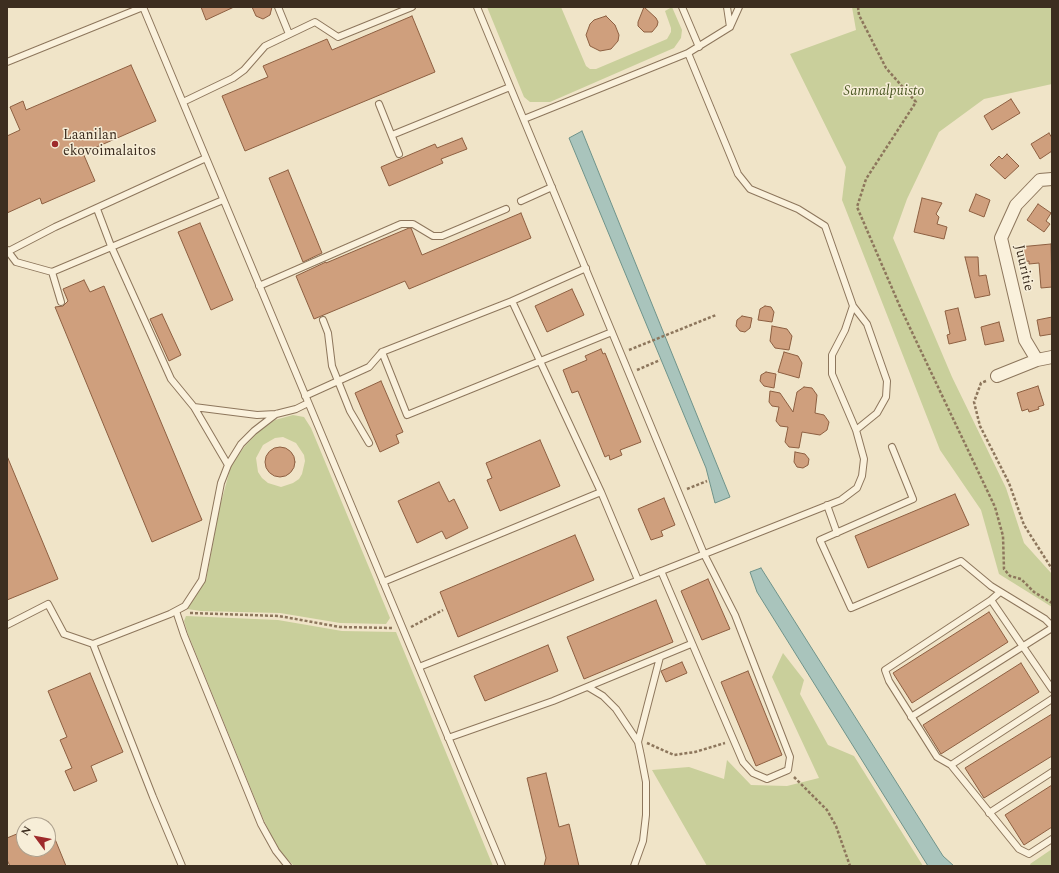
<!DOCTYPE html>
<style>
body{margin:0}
#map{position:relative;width:1059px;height:873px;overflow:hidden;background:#f0e4c8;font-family:Spectral,serif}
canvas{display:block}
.frame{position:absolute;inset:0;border:8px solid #3d2e20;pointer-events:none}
.north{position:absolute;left:16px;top:817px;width:40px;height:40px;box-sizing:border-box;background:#f7eed8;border:1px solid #ada18e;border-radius:50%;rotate:302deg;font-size:11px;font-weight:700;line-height:16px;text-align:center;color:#3d2e20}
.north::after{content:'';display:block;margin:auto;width:14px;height:18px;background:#9e2a2b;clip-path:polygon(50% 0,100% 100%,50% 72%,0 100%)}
</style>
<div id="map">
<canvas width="1059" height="873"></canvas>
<div class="frame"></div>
<div class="north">N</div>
</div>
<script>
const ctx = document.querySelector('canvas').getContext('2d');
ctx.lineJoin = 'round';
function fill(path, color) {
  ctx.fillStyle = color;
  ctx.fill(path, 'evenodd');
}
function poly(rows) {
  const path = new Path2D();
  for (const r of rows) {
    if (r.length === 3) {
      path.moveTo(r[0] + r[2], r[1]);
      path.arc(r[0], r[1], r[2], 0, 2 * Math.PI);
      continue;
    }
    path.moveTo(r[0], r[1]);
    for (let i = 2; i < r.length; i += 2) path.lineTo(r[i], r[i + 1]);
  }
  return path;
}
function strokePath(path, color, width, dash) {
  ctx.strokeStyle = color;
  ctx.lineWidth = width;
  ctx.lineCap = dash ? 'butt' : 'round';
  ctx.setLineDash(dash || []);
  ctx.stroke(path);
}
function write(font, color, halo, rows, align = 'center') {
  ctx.font = font + ' Spectral,serif';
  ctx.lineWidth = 3;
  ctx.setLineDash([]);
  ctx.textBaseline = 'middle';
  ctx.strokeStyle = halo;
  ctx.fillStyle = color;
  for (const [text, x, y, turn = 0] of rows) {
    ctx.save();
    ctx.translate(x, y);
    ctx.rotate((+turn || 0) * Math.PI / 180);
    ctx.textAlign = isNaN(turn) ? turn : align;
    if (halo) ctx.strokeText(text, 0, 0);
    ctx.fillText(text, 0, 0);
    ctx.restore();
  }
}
fill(poly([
 [487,7,561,7,586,66,590,69,596,69,667,39,671,32,671,28,665,11,672,7,682,30,681,38,674,48,550,102,530,102,524,97],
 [852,7,1052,7,1052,84,984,99,939,132,907,199,893,238,952,377,1006,488,1024,543,1052,574,1052,607,999,574,981,510,940,450,842,200,846,167,790,54,856,30],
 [293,415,304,417,311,428,390,618,386,624,340,623,280,613,201,611,187,609,206,580,220,506,231,466,244,447,258,432,275,420],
 [283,437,296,443,304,455,305,461,302,474,299,479,293,483,281,487,268,483,262,478,258,472,256,458,263,445,275,438],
 [186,616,278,620,342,631,396,632,493,866,294,866,277,848,262,816,188,634,184,621],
 [783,653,804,680,800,694,828,745,854,756,923,866,707,866,652,770,689,767,724,779,727,760,751,785,787,786,819,778,772,677],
 [1052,849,1052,866,1031,866,1030,864]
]), '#c9cf9b');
const water = poly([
 [582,131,730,497,715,503,706,468,569,138,582,131],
 [761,568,943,856,954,866,928,866,757,592,750,572,761,568]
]);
fill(water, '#a9c4bc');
strokePath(water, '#6f938a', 1);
const building = poly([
 [201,7,234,7,206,20,201,7],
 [252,7,272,7,270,15,263,19,256,16,252,7],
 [644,7,656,18,658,22,657,26,652,32,644,32,638,26,638,22,644,7],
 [412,16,435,72,245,151,222,96,268,77,263,66,327,39,332,50,412,16],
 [606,16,615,25,619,35,618,41,611,49,600,51,590,46,586,35,590,24,594,20,606,16],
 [131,65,156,121,83,153,95,181,42,204,40,198,7,213,7,136,20,130,10,107,23,101,26,110,131,65],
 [1011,99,1020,113,992,130,984,116,1011,99],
 [1049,133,1052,138,1052,151,1040,159,1031,144,1049,133],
 [462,138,467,149,441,159,443,163,389,186,381,167,435,144,437,148,462,138],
 [1007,154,1019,166,1005,179,990,165,999,156,1002,159,1007,154],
 [288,170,322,253,303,262,269,178,288,170],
 [976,194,990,200,984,217,969,211,976,194],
 [922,198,942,203,936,214,939,217,937,224,947,227,944,239,914,232,922,198],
 [1038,204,1051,213,1046,221,1050,224,1044,232,1027,220,1038,204],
 [521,213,531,238,409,289,405,281,314,319,296,276,326,262,326,263,409,228,411,228,422,255,521,213],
 [200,223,233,300,211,310,178,232,200,223],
 [1051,244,1052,287,1041,288,1039,263,1029,264,1029,261,1020,262,1019,247,1051,244],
 [965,257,978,257,979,276,986,275,990,295,975,298,965,257],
 [84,280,90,292,104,286,202,520,152,542,55,307,63,306,68,301,63,289,84,280],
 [572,289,584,315,547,332,535,306,572,289],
 [765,306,771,307,774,312,772,322,758,320,760,309,765,306],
 [958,308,966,340,949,344,947,335,950,334,945,311,958,308],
 [162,314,181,355,169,361,150,319,162,314],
 [742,316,752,318,750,328,745,332,740,331,736,326,737,320,742,316],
 [1052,317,1052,334,1040,336,1037,320,1052,317],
 [999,322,1004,341,985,345,981,327,999,322],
 [772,326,787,329,792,336,789,350,775,348,770,341,772,326],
 [601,349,603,354,605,353,641,442,620,450,622,455,610,460,609,455,605,457,578,391,572,393,563,370,587,360,585,356,601,349],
 [784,352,798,356,802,363,799,378,778,372,784,352],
 [766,372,776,374,774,388,764,386,760,381,761,375,766,372],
 [381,381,403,432,396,435,399,443,380,452,355,393,381,381],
 [1038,386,1044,405,1038,407,1039,409,1029,412,1028,409,1022,411,1017,393,1038,386],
 [804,387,812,388,817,395,815,413,824,415,829,422,827,430,820,435,802,432,799,448,789,447,785,442,788,427,780,426,776,421,779,407,772,406,769,402,770,391,780,393,793,412,797,392,804,387],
 [540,440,560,486,500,511,487,480,492,478,486,463,540,440],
 [280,462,15],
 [795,452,805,454,809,459,808,465,803,468,797,467,794,462,795,452],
 [7,456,58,579,7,600,7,456],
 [439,482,449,502,454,499,468,528,446,539,442,531,417,543,398,501,439,482],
 [955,494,969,525,868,568,855,536,955,494],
 [664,498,675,525,661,531,663,536,651,540,638,509,664,498],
 [575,535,594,580,458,637,440,592,575,535],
 [708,579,730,629,702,640,681,591,708,579],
 [656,600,673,642,584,679,567,637,656,600],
 [989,612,1008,642,912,703,893,673,989,612],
 [548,645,558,671,485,701,474,676,548,645],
 [682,662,687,673,666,682,661,671,682,662],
 [1021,663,1039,692,941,754,923,725,1021,663],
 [748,671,782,755,756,766,721,682,748,671],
 [90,673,123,752,91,766,97,781,74,791,65,771,72,768,60,740,67,737,48,691,90,673],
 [1052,714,1052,756,984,798,965,768,1052,714],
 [546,773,559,827,569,824,579,866,544,866,546,858,527,778,546,773],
 [1052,785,1052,827,1024,845,1005,815,1052,785],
 [48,822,66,866,10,866,7,860,7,838,24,831,24,849,48,849,48,822]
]);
fill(building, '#cf9f7d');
strokePath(building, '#8d5f41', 1);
const service = poly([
 [278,7,289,34],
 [477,7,704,554,735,615,790,757,788,770,767,779,753,773,743,762,661,571],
 [682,7,699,47],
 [727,7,730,27],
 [7,62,143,7,502,866],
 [183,102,233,78,244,70,265,46,315,22,338,37,412,7],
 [379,104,399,154],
 [524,119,688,53,730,27,739,7],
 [392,135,510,87],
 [521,201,552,187],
 [97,209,111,246,171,379,194,407,257,415,276,414,296,409,308,403],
 [7,250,16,262,52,272,223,200],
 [7,252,55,227,206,158],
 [586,268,512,301,601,492,638,580],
 [52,272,61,302],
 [259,286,401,224,413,224,433,236,442,236,506,209],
 [512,301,382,352,407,415,612,332],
 [853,306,867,324,887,381,886,397,877,413,856,430],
 [323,320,328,333,332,366,350,411,369,443],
 [305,396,369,367,382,352],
 [194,407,228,465],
 [892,447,913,499,820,540,851,608,961,561,991,586,1045,619,1052,626],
 [827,505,837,533],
 [383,582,601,492],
 [1000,592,991,600,1052,689],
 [991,600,885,670,889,681,937,757,951,765,1019,849,1029,854,1052,839],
 [176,611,184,635,261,824,276,851,288,866],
 [7,625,48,604,64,634,93,644,153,797,182,866],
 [93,644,170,614,185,606,202,580,221,483,228,465,241,444,254,431,276,414],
 [419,667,841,500,857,488,862,476,864,459,856,430,832,374,832,355,845,330,853,306,825,226,798,209,750,189,738,174,688,53],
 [588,687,603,696,616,709,638,742,641,756,646,782,646,815,643,841,634,866],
 [911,717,1052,628],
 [448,738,553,701,691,644],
 [638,742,660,657],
 [951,765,1052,699],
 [989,813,1052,772]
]);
const minor = poly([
 [1037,360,1025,340,1001,238,1016,205,1040,180,1052,179],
 [997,376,1037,360,1052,357]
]);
strokePath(service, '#8d765c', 8);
strokePath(minor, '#8d765c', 14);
strokePath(poly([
 [858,7,859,15,886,68,916,102,866,179,857,207,901,309,995,507,1003,536,1004,569,1010,576,1021,579,1034,592,1052,603],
 [629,350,716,315],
 [637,370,660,360],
 [986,381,981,383,974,402,980,426,1009,483,1024,525,1052,569],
 [687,489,707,481],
 [190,613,279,616,340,627,392,628],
 [411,627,443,610],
 [647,743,674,755,695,752,725,743],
 [794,777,827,810,836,826,850,866]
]), '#8d765c', 2.5, [3, 2]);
strokePath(service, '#faf1dc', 6);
strokePath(minor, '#faf1dc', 12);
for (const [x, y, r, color] of [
 [55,144,4,"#9e2a2b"]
]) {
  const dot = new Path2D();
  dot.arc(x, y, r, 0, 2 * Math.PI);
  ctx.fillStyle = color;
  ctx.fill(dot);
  strokePath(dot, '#f7eed8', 1.5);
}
write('italic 14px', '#4d5a26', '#f7eed8', [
 ["Sammalpuisto",884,92]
]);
write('14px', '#3d2e20', '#f7eed8', [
 ["Laanilan",63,136],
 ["ekovoimalaitos",63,152]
], 'left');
write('14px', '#3d2e20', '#f7eed8', [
 ["Juuritie",1023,268,77]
]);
</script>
